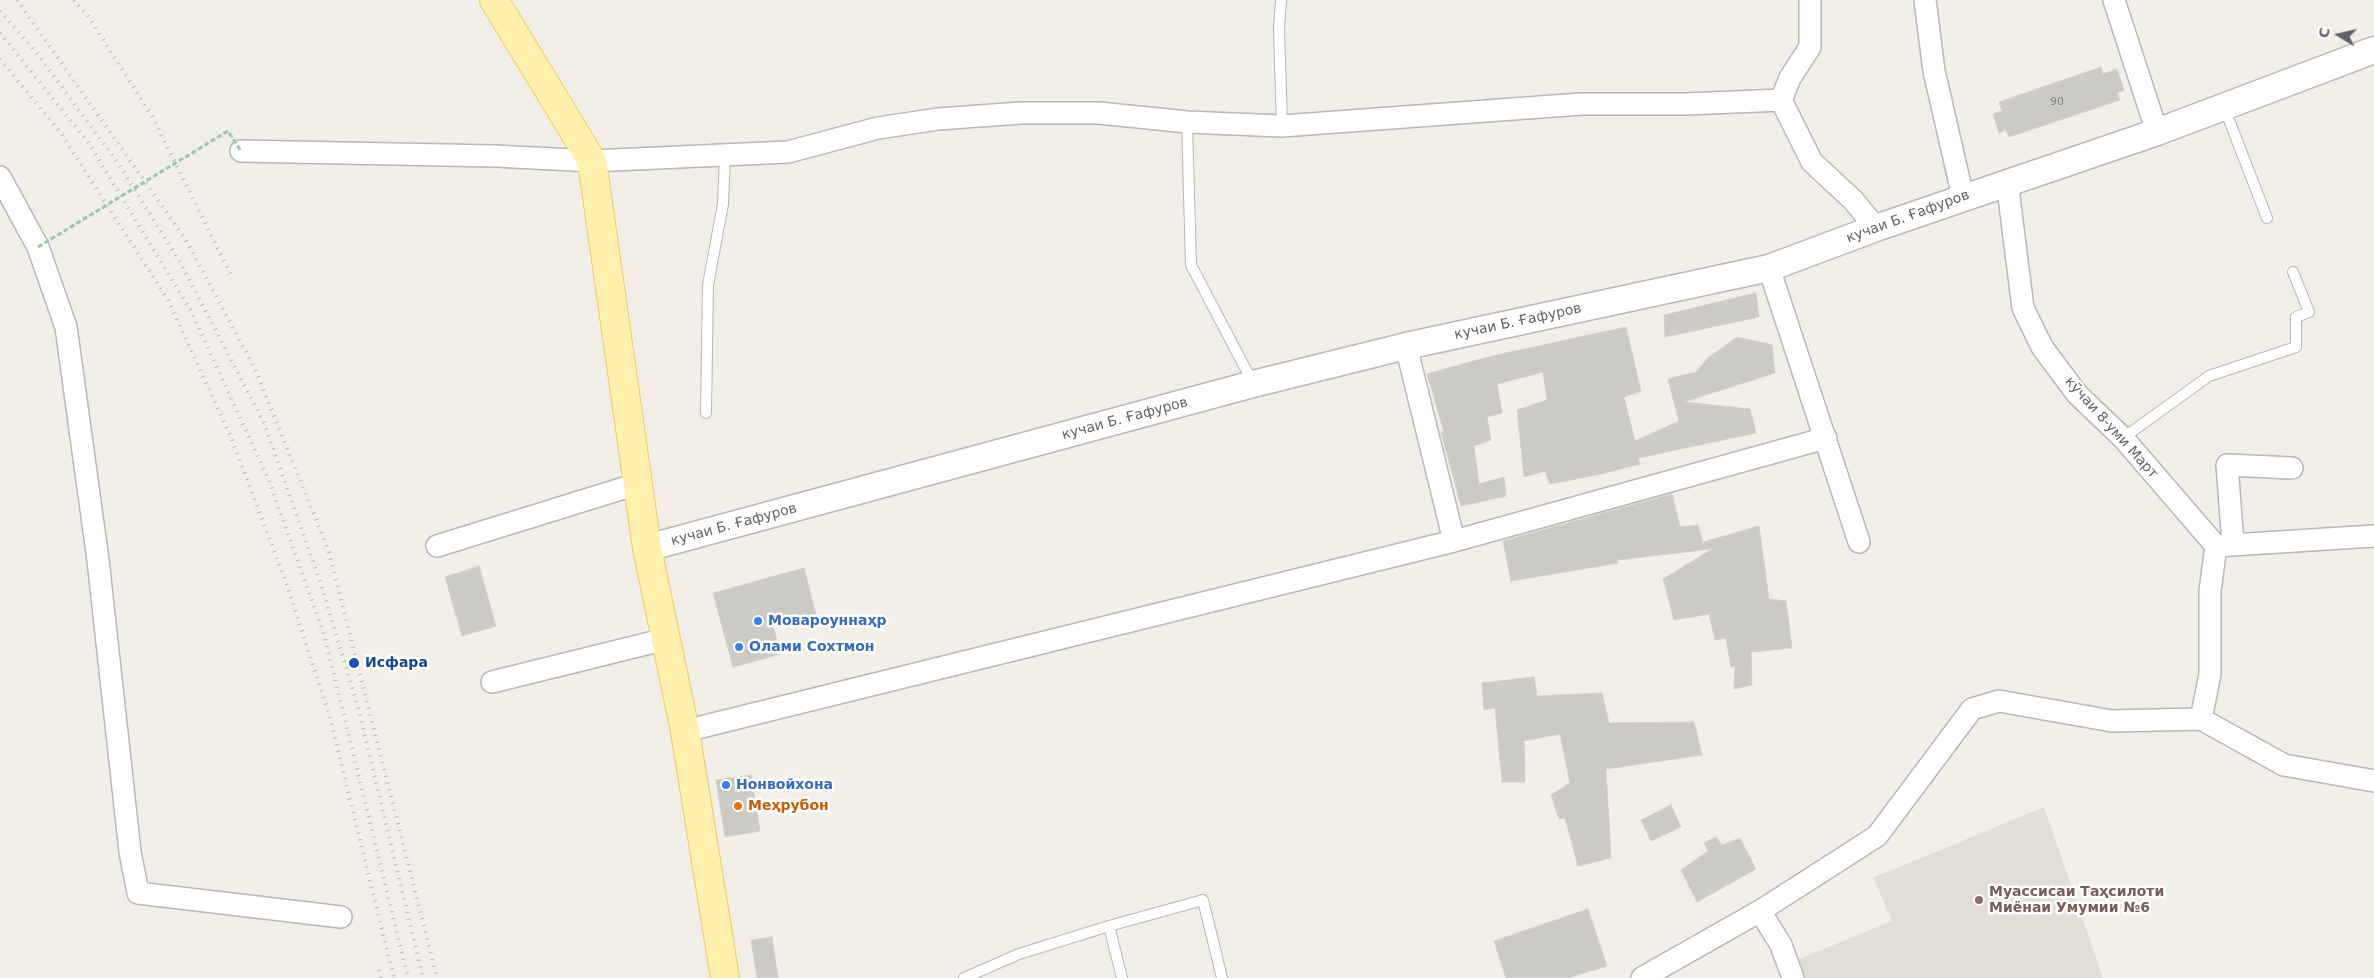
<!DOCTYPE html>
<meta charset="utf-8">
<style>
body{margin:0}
#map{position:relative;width:2374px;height:978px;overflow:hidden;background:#f1efe8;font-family:"DejaVu Sans",sans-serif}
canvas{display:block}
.north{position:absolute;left:2314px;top:10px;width:50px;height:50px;-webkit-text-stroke:4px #fff;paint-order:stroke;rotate:279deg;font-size:14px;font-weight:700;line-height:20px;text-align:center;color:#5f6368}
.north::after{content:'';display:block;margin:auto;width:18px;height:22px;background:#5f6368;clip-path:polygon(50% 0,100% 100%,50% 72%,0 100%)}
</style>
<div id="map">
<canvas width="2374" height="978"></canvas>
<div class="north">С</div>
</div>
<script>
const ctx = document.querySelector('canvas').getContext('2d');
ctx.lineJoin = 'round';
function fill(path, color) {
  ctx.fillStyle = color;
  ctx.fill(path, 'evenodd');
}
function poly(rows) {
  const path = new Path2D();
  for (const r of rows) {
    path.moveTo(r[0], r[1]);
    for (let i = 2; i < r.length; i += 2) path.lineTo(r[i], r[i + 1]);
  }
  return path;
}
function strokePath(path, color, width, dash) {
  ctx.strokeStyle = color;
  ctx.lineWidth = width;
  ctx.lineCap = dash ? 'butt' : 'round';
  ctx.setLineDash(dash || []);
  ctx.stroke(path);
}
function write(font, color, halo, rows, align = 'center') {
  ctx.font = font + ' "DejaVu Sans",sans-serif';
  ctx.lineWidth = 5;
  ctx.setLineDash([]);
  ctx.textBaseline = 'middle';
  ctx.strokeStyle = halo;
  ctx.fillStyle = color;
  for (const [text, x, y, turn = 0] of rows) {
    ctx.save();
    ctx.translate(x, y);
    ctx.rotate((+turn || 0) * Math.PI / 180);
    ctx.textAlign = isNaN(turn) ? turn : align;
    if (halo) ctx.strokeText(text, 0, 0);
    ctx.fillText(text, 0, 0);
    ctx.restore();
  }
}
fill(poly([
 [2044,807,2103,978,1804,978,1797,960,1892,921,1873,878]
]), '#e1ded6');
const building = poly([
 [2101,67,2103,74,2117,69,2124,90,2117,93,2120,100,2009,137,2006,130,1999,133,1993,114,2002,111,1999,102,2101,67],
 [1756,293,1759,317,1665,337,1664,315,1756,293],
 [1626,327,1641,391,1624,397,1635,441,1679,421,1668,379,1696,372,1708,358,1737,337,1772,345,1775,373,1684,402,1750,409,1756,433,1638,458,1640,464,1597,475,1550,484,1545,471,1524,477,1517,410,1547,400,1543,372,1497,384,1502,413,1487,417,1491,440,1474,446,1479,484,1504,477,1506,496,1461,506,1441,432,1444,432,1427,374,1492,356,1626,327],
 [1672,494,1680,527,1698,525,1703,542,1759,526,1769,599,1786,601,1792,648,1751,652,1752,685,1734,689,1735,666,1731,667,1726,638,1715,640,1709,614,1674,620,1663,579,1712,549,1617,560,1618,563,1511,581,1503,541,1672,494],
 [479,566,496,626,462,636,445,577,479,566],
 [804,568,816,615,773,626,781,654,733,667,713,593,804,568],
 [1534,677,1537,696,1602,693,1609,723,1694,722,1702,755,1606,769,1611,858,1578,866,1565,818,1559,819,1551,795,1570,783,1560,734,1524,741,1525,782,1502,782,1495,708,1484,710,1482,683,1534,677],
 [751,775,760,831,725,837,716,780,751,775],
 [1671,805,1681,827,1651,841,1641,820,1671,805],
 [1716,837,1722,845,1740,838,1756,869,1697,902,1681,870,1708,851,1704,843,1716,837],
 [1588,909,1607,966,1568,978,1506,978,1494,941,1588,909],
 [772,937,778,978,757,978,751,940,772,937]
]);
fill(building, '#cccac5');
strokePath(building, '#d6d1c6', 1);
const service = poly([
 [1281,0,1279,29,1282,126],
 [2224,107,2267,218],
 [1187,122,1191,265,1253,383],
 [706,413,708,285,723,204,725,157],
 [2123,438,2209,376,2296,347,2296,317,2309,312,2293,272],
 [1109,926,1122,978],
 [964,978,1019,954,1109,926,1203,900,1222,978]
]);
const minor = poly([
 [1810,0,1810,47,1790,78,1781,100,1812,162,1853,200,1876,228],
 [1925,0,1934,71,1963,197],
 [2114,0,2157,132],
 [241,151,495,156,592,161,788,152,878,128,938,119,1021,113,1099,113,1187,122,1282,126,1581,104,1686,104,1781,100],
 [0,177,38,247,66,327,98,560,130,852,138,893,341,917],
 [2007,181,2023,308,2042,347,2077,394,2123,438,2216,546],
 [1769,268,1859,542],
 [1406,346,1454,541],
 [2233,544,2227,465,2292,468],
 [437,546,637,484],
 [2216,546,2374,536],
 [492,682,666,639],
 [2201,719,2284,765,2374,781],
 [685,731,1454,541,1826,438],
 [1760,911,1781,945,1793,978],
 [1642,978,1760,911,1877,836,1972,709,1999,701,2112,721,2201,719,2210,674,2210,591,2216,546]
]);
const tertiary = poly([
 [647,548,1253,384,1406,346,1769,268,1876,228,2157,132,2374,50]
]);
const primary = poly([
 [494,0,592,161,647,548,685,731,725,978]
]);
strokePath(service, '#b5b8bc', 12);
strokePath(minor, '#b5b8bc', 24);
strokePath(tertiary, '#b5b8bc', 29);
strokePath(primary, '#f2c960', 30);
strokePath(service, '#fff', 10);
strokePath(minor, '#fff', 21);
strokePath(tertiary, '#fff', 26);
strokePath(primary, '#fff2af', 28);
strokePath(poly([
 [17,0,186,240,255,369,329,552,437,978],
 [74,0,88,16,153,118,231,275],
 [0,11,36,52,118,163,180,262,264,423,320,581,358,707,423,978],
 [0,33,88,142,191,311,269,481,324,634,408,978],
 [0,59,60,132,168,300,231,437,286,582,329,714,394,978],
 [379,970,381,978]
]), '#b6b7b8', 4, [1, 6]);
strokePath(poly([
 [38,247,228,131,241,151]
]), '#9cc7a9', 3, [5, 2.5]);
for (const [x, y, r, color] of [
 [758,621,5,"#3f7fe0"],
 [739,647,5,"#3f7fe0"],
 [354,663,6,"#1a4fb4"],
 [726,785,5,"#3f7fe0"],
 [738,806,5,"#e8710a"],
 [1979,900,5,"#8d6e63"]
]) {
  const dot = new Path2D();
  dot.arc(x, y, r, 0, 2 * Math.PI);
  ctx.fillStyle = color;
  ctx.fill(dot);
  strokePath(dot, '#fff', 2);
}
write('11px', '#7a7d7f', null, [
 ["90",2057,102]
]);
write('14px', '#5f6368', '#fff', [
 ["кучаи Б. Ғафуров",1908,217,-20],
 ["кучаи Б. Ғафуров",1518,322,-12],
 ["кучаи Б. Ғафуров",1125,419,-15],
 ["кӯчаи 8-уми Март",2111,428,48],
 ["кучаи Б. Ғафуров",734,525,-15]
]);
write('bold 14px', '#366cbe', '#fff', [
 ["Мовароуннаҳр",768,621],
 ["Олами Сохтмон",749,647],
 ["Нонвойхона",736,785]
], 'left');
write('bold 14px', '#164399', '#fff', [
 ["Исфара",365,663]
], 'left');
write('bold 14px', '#c56008', '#fff', [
 ["Меҳрубон",748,806]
], 'left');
write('bold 14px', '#785e54', '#fff', [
 ["Муассисаи Таҳсилоти",1989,892],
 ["Миёнаи Умумии №6",1989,908]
], 'left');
</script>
